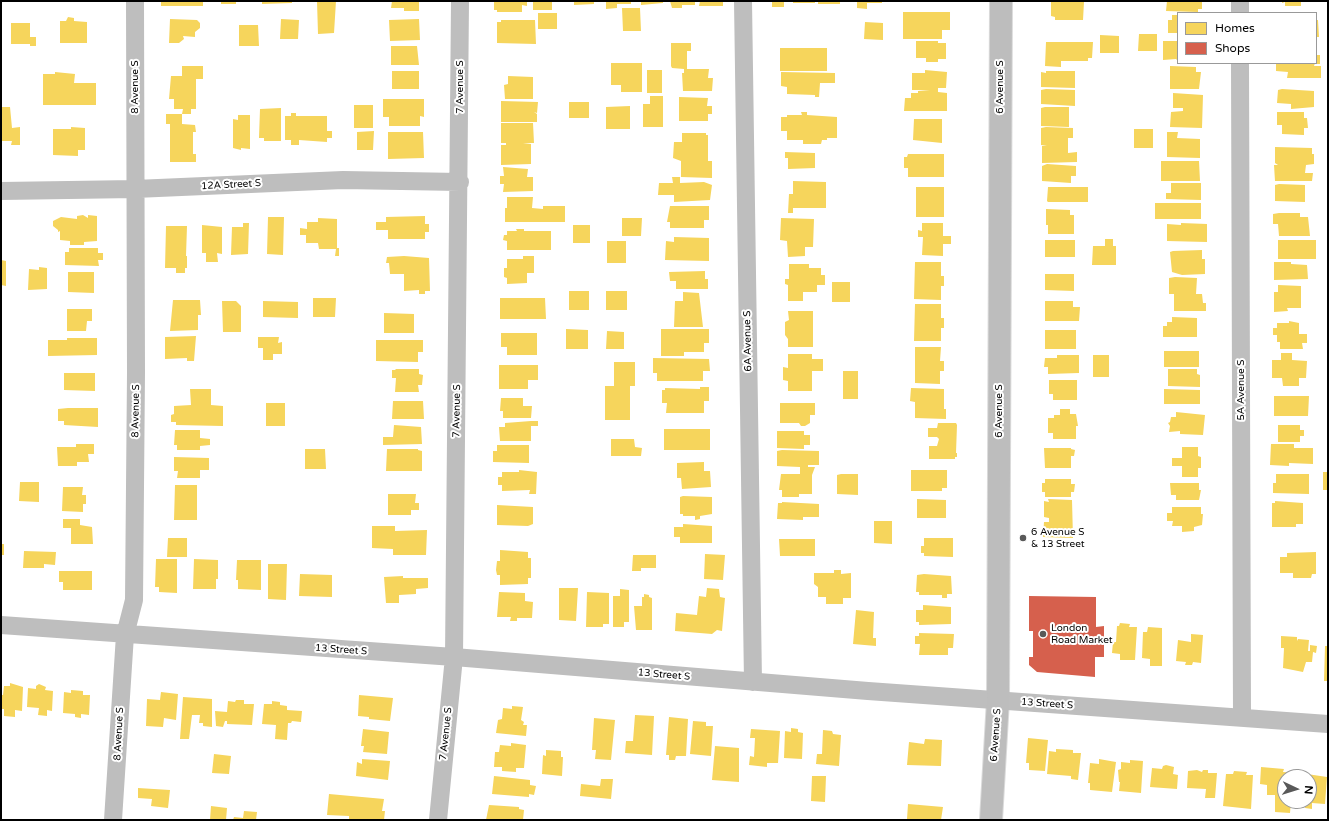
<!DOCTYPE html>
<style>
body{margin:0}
#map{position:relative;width:1329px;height:821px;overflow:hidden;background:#fff;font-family:"Varela Round",sans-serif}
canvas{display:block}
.frame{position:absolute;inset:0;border:2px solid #000;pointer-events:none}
.legend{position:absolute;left:1177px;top:12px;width:140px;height:52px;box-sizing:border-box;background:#fff;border:1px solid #999;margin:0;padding:5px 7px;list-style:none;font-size:12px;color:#000}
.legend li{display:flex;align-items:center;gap:8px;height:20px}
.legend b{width:20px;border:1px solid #999}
.north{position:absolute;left:1277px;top:769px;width:40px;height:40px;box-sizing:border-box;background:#fff;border:1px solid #999;border-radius:50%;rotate:94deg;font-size:11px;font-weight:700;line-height:16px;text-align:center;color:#000}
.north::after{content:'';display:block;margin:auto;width:14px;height:18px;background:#595959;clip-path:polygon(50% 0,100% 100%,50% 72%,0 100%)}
</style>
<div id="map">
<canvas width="1329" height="821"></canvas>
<div class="frame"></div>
<ul class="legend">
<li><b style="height:11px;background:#f6d55c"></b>Homes</li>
<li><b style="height:11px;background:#d6604d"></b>Shops</li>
</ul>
<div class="north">N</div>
</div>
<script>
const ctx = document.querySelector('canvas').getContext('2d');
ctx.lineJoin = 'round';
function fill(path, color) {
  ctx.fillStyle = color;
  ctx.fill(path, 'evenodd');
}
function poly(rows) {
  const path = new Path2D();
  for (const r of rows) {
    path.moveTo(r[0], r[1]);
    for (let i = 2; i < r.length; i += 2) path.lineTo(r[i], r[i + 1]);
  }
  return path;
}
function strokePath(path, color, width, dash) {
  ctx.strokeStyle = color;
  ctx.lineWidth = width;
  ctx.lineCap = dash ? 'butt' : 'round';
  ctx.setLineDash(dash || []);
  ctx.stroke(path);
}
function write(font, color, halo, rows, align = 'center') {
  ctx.font = font + ' "Varela Round",sans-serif';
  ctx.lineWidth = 4;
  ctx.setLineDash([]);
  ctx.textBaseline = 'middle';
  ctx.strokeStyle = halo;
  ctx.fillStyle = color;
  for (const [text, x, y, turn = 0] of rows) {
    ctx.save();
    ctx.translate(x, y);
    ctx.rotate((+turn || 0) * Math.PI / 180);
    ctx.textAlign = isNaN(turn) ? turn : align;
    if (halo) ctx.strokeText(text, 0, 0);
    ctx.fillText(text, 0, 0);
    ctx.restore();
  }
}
fill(poly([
 [161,1,203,1,203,6,161,6],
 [221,1,236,1,236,4,221,4],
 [262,1,292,1,292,3,262,4],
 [317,1,336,1,334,33,318,34],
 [392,1,419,1,419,11,404,11,404,8,391,8],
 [494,1,527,1,527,6,522,5,522,12,497,12,497,10,494,10],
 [533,1,552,1,552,10,533,10],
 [574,1,594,1,594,4,574,5],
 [606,1,631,1,631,4,617,4,617,8,606,9],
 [641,1,663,1,663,3,641,5],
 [670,1,695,1,695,5,682,5,682,8,672,8],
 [700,1,723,1,723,6,699,6],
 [772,1,784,1,784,7,772,7],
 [793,1,815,1,815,3,793,3],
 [818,1,840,1,840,4,818,4],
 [857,1,882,1,882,3,867,3,867,9,857,8],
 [1051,1,1084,2,1083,20,1055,20,1055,17,1051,16],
 [1167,1,1202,1,1202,9,1198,9,1198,12,1166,11],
 [1282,1,1301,1,1301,6,1285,6,1285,2,1282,3],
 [622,8,640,8,641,31,623,31],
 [903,12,950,12,950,30,942,30,942,39,903,39],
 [538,13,557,13,557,29,538,29],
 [1172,15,1178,15,1178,33,1168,33,1168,20,1172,20],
 [68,17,74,18,74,21,87,22,87,43,60,43,60,21,66,21],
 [170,19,197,20,200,23,200,28,195,32,195,37,183,36,184,39,179,43,169,43],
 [281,19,299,20,298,39,280,39],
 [419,19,420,40,390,41,389,20],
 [501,20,535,20,536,44,497,43,497,22,501,22],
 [1316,20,1318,20,1319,37,1316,37],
 [865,22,883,23,883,40,864,39],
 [11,23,30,23,30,37,36,37,36,46,30,46,30,44,11,44],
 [239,25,258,25,259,46,239,46],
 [1139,34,1157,34,1157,51,1138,51],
 [1100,35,1119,36,1119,53,1100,53],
 [916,41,938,41,938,43,946,43,946,59,938,59,938,62,926,62,926,58,916,58],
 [1163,41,1178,41,1178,61,1176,59,1163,60],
 [1046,42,1093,42,1092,58,1088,58,1088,61,1061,61,1061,67,1045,66],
 [671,43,691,43,691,51,687,51,687,69,709,69,708,78,713,78,712,91,683,91,682,73,684,73,684,69,672,68,671,66],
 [391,46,417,46,419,65,391,65],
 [780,48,827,48,827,71,780,71],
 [1316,55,1320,55,1320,64,1316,64],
 [611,63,642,63,642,92,621,92,621,85,611,85],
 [1276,63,1315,63,1314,66,1321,66,1321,78,1287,78,1288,72,1276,71],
 [182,66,203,66,203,79,196,79,196,109,191,109,191,114,182,114,183,109,174,109,174,99,169,99,171,76,182,76],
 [1170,66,1196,67,1196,72,1201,72,1199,89,1170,89],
 [647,70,662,70,662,93,647,93],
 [925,70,947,72,946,88,938,88,938,92,947,93,947,111,904,111,905,98,911,98,911,93,918,93,918,91,930,90,912,90,912,73,925,73],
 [392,71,419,71,419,89,392,89],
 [1046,71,1075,71,1075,88,1041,87,1041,72,1046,73],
 [55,72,75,74,74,83,96,83,96,105,43,105,43,74,55,74],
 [781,72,835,73,835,83,820,83,819,97,815,97,815,95,787,94,787,87,781,86],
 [508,76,533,77,533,99,505,99,504,85,508,84],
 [1046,89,1075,90,1075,106,1041,104,1041,90],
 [1282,89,1314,91,1314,107,1291,109,1291,104,1277,103,1278,90],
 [1173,93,1203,95,1202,128,1170,127,1171,112,1183,111,1183,108,1173,108],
 [650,96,663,96,663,127,643,127,643,104,650,104],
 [679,97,708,98,707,106,712,106,712,114,708,114,708,121,679,121],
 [383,99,424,99,424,117,420,116,420,126,389,126,389,117,383,117],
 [501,101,538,102,537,113,534,112,537,114,537,122,501,122],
 [569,102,589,102,589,118,569,118],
 [354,105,373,105,373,128,354,128],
 [630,106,630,129,606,129,606,107],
 [1,107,10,107,12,128,20,127,20,145,11,145,12,141,1,141],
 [1045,107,1069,107,1069,127,1041,126,1041,108],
 [281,108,281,141,264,141,264,138,259,138,260,109],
 [801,112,807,112,807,115,837,117,837,138,827,138,827,140,822,140,821,144,803,144,803,140,787,140,787,131,781,131,781,117,787,117,787,115,802,115],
 [1277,112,1304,112,1304,118,1307,118,1308,128,1304,128,1304,135,1282,134,1282,125,1277,125],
 [291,113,296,113,296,116,327,116,327,131,332,131,332,138,327,138,327,142,299,140,299,145,291,145,291,140,285,140,285,116,291,116],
 [166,114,182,114,182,124,195,125,196,132,193,132,193,154,196,154,196,162,170,162,170,124,166,124],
 [238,115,250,115,250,149,241,148,241,150,233,148,233,119,238,120],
 [914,119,942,119,942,143,913,140],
 [501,123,533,123,534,143,523,143,531,144,531,164,501,165,501,145,506,145,506,143,501,143],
 [71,127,85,128,85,150,78,150,78,156,53,155,53,129,71,129],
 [1046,127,1073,128,1073,138,1068,138,1068,153,1077,152,1077,162,1042,163,1042,146,1047,146,1041,145,1041,128],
 [1134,129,1153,129,1153,148,1134,148],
 [374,131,373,150,357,150,357,132],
 [388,132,423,132,424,158,388,159],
 [1167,132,1178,132,1177,138,1200,139,1200,158,1167,157],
 [682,133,706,133,706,135,708,135,708,161,712,161,712,178,681,177,681,161,673,158,674,142,682,142],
 [1275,147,1312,148,1312,154,1314,154,1314,164,1306,165,1305,173,1313,173,1312,181,1275,181,1274,165,1278,165,1275,163],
 [785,152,815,153,815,168,788,169,788,158,785,158],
 [908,154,944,154,944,177,908,177,908,168,904,168,904,157,907,157],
 [1161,161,1199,161,1200,181,1161,181],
 [1047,164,1076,166,1076,176,1071,176,1071,183,1042,181,1042,166],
 [503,167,528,169,527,177,533,177,533,191,503,192,504,184,500,184,500,176,504,176],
 [672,177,680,177,680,183,704,182,712,185,710,200,674,202,674,195,658,195,659,183,673,183],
 [793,181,826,182,826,208,793,208,793,213,788,213,789,194,793,194],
 [1171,183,1201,183,1201,200,1166,199,1166,193,1171,193],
 [1279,184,1305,185,1305,202,1275,201,1275,185],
 [916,187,944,187,944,217,916,217],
 [1048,187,1088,187,1088,202,1048,202,1047,201],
 [507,197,533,197,532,208,543,209,543,206,565,206,565,222,505,222,505,208,507,208],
 [1155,203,1201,203,1201,219,1155,219],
 [670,206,709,206,709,220,704,220,704,228,670,228,670,222,667,222],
 [1046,209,1070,210,1070,215,1074,215,1074,234,1048,234,1048,225,1046,225],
 [1279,213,1300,213,1300,217,1308,217,1310,236,1279,236,1278,224,1273,224,1273,214],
 [83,215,88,218,88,215,97,216,97,241,84,242,84,245,70,245,70,241,60,240,60,231,58,232,58,230,53,226,53,221,61,217,77,219,77,216],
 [425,216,425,224,429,224,429,232,425,232,425,239,388,239,388,230,376,230,376,222,386,222,386,217],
 [268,217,284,217,283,255,267,254],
 [318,218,337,219,337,248,339,248,339,256,335,256,336,249,319,249,318,243,306,243,306,235,300,235,300,228,307,229,307,222,318,222],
 [622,218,642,218,641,236,622,236],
 [781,218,814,219,813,247,805,247,805,256,788,257,787,241,780,240],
 [243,223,249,223,248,254,231,255,232,227,243,227],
 [922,223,943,223,943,236,951,236,951,244,943,244,943,256,922,255,923,237,918,237,918,230,922,231],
 [1181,223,1207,224,1207,242,1167,241,1167,224,1181,225],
 [202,225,222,227,222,254,217,253,218,262,206,262,206,253,202,253],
 [573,225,590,225,590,243,573,243],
 [166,226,187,226,186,256,187,256,187,268,185,268,185,273,176,273,176,268,165,268],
 [516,229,524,229,524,231,551,231,551,250,507,250,507,241,503,240,504,235,507,235,507,231,517,231],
 [674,237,709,238,709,261,665,260,666,241,674,242],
 [1105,239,1113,239,1113,246,1116,246,1116,265,1092,265,1093,246,1105,246],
 [1045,240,1075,240,1075,257,1045,257],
 [1278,240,1316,240,1316,259,1278,259],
 [607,241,626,241,626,263,607,263],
 [69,248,98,248,98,253,103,253,103,260,98,260,99,266,65,265,65,252,69,252],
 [1202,250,1202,259,1205,259,1205,274,1182,275,1172,272,1170,252,1173,251],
 [404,256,429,258,430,291,425,291,425,294,419,294,419,290,404,291,404,274,390,274,389,263,386,263,387,257],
 [523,256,534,256,534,273,527,273,527,283,507,284,507,278,504,277,504,268,507,268,507,259,523,259],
 [1,260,6,261,6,286,1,285],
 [915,262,941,262,941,276,944,276,944,286,941,286,941,300,914,299],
 [1274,262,1291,262,1291,264,1307,265,1308,279,1274,280],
 [789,264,809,264,809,268,821,268,821,275,825,275,825,285,817,285,817,292,803,292,803,301,788,301,788,285,785,284,785,279,789,279],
 [39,267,47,268,47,289,28,290,29,269,39,270],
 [705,271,705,279,708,279,708,289,676,289,676,281,670,281,669,272],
 [68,272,94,272,94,293,68,292],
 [1045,274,1074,274,1074,291,1045,290],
 [1175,277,1197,278,1196,294,1202,294,1203,303,1206,303,1206,311,1174,311,1174,294,1185,294,1169,294,1169,278],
 [832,282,850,282,850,302,832,302],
 [1278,285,1301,286,1301,308,1287,308,1288,311,1274,312,1274,292,1278,292],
 [569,291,589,291,589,310,569,310],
 [606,291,627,291,627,310,606,310],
 [683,292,699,293,703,327,674,327,675,301,683,301],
 [313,298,336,298,335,317,313,317],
 [500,298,545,298,546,319,500,319],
 [173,300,200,300,201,315,198,315,198,330,170,331],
 [222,301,236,301,241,306,241,332,223,332],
 [263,301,298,302,298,318,263,317],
 [1045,301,1073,301,1073,307,1080,307,1079,321,1045,321],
 [915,304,941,304,941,318,944,318,944,328,941,328,941,341,914,341],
 [67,309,92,309,92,321,87,321,86,331,67,331],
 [788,311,813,311,813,347,788,347,788,339,785,335,785,322,789,320],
 [384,313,414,314,414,333,384,333],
 [1172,317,1197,318,1197,337,1163,337,1163,326,1167,326,1167,322,1172,322],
 [1289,321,1299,323,1299,334,1307,334,1307,343,1302,343,1303,349,1280,349,1280,342,1277,342,1277,335,1273,335,1273,328,1277,328,1277,323,1289,323],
 [566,329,588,330,588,349,566,349],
 [661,329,709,329,709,343,704,343,704,352,684,352,684,356,661,356],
 [1045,330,1076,330,1076,349,1045,349],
 [607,331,624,332,624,349,606,349],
 [501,333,537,333,537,355,507,355,507,347,501,347],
 [196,336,194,361,187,361,187,358,165,359,165,337],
 [258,337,279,337,278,343,282,342,282,354,273,354,273,360,263,360,263,348,258,348],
 [67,338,97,338,97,355,48,356,48,340,67,340],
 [376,340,423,340,423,352,418,352,418,362,376,361],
 [915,347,941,347,940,361,944,361,944,371,940,371,940,384,915,383],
 [1164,351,1199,351,1199,367,1164,367],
 [1281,353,1292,353,1292,360,1307,361,1306,378,1299,378,1299,386,1283,386,1282,378,1272,378,1272,360,1281,360],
 [788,354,812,354,812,359,823,359,823,371,812,371,812,391,788,391,788,381,783,380,783,367,788,368],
 [1057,355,1079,355,1079,373,1048,374,1048,367,1044,367,1045,358,1057,358],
 [1093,355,1109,355,1109,377,1093,377],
 [653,358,709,359,710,371,703,371,703,381,657,381,657,373,653,373],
 [614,362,635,362,635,386,614,386],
 [499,365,538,365,538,380,528,380,528,389,499,389],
 [395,369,419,369,419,374,423,375,422,385,418,385,419,392,395,392,396,378,392,378,392,370,396,370],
 [1168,369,1197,369,1197,374,1200,375,1200,387,1168,386],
 [843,371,858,371,858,399,843,399],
 [64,373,95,373,95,391,64,390],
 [1049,380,1077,380,1077,400,1053,400,1053,394,1049,394],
 [605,386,630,386,630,420,605,420],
 [700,387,709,387,709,401,704,401,704,413,666,413,667,403,662,403,662,390,665,390,665,388,700,389],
 [911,388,944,389,944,409,940,409,946,409,946,419,915,418,915,402,910,401],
 [190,389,211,389,211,405,223,406,223,426,176,425,176,422,171,422,171,415,174,414,174,406,191,405],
 [1164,389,1200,390,1200,404,1164,404],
 [1274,396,1309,396,1308,416,1274,416],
 [501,398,523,398,523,406,532,406,531,418,503,418,503,411,500,411],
 [393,401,423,401,424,419,392,419],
 [266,403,285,403,285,426,266,426],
 [780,403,815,403,815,415,810,415,810,423,805,426,801,426,799,423,780,423],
 [68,408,98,408,98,427,64,425,64,421,58,421,58,409],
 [1060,409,1070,409,1070,414,1076,414,1078,426,1076,426,1076,439,1053,439,1053,433,1048,433,1048,418,1054,418,1054,415,1060,415],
 [1176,412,1205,415,1203,435,1180,434,1180,431,1169,432,1170,426,1168,423,1170,422,1171,417,1176,417],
 [531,421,538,421,538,426,531,426,531,441,500,441,499,427,505,427,505,423],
 [938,423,956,423,957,425,956,453,957,453,957,457,955,457,955,459,929,459,929,446,937,446,939,439,937,437,928,437,928,428,937,428],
 [394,425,421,427,422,444,383,445,383,437,393,437],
 [1278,425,1300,425,1300,430,1304,430,1304,436,1300,436,1300,442,1278,442],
 [664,429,710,429,710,450,664,450],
 [175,430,200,430,200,438,210,439,210,445,200,446,200,450,177,450,177,445,174,445],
 [777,431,804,431,804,435,810,435,810,445,804,445,804,449,777,448],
 [611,439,634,439,635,447,642,448,641,456,611,456],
 [76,444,94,444,94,454,88,454,89,462,77,462,77,466,58,466,57,447,76,447],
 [1271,444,1294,444,1294,448,1313,448,1313,464,1289,463,1289,466,1270,465],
 [497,445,529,445,529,463,493,462,493,451,497,451],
 [1182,447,1198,447,1198,456,1201,457,1201,468,1198,468,1198,477,1182,477,1182,466,1172,466,1172,458,1182,458],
 [1044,448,1071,448,1071,449,1075,450,1074,456,1071,456,1071,468,1045,468],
 [305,449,325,449,326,469,305,469],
 [387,449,418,449,418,450,422,451,422,471,386,471],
 [782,450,819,451,819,465,808,465,808,467,815,467,812,475,812,494,799,494,799,497,782,497,782,490,779,490,781,474,800,474,800,467,777,466,777,451],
 [174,457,209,458,209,470,200,470,200,478,177,478,178,471,174,471],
 [704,462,704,471,710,471,711,487,682,489,681,478,677,478,677,463],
 [519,470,537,472,536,494,529,494,530,490,502,491,502,485,498,485,498,477,502,477,502,472,519,472],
 [911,470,947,470,947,488,942,488,942,491,911,491],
 [1323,472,1328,472,1328,490,1323,490],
 [841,474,858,474,858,495,837,494,837,475],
 [1276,474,1309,474,1309,494,1273,493,1273,483,1276,483],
 [1045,479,1071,479,1071,484,1075,484,1074,492,1071,492,1071,497,1045,497,1045,492,1042,492,1042,483,1045,483],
 [20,482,39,482,39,502,19,501],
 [1170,483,1199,483,1199,490,1201,490,1199,500,1176,500,1176,495,1171,495],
 [175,485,197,485,197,520,174,520],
 [63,487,83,487,82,495,86,495,86,504,83,504,83,512,62,511],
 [388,494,416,494,415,503,419,503,419,510,411,510,411,515,388,515],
 [683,496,712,497,712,514,700,516,700,519,695,520,695,516,683,516,683,514,680,514,680,497],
 [917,499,946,500,946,518,917,518],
 [1048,499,1072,500,1073,538,1043,537,1044,522,1049,522,1049,518,1044,517,1044,501,1049,502],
 [1275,501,1303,503,1303,524,1296,524,1296,527,1272,527,1272,503,1275,503],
 [782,502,819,504,819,517,803,517,803,520,777,519,778,503,782,503],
 [497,505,533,507,533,524,528,526,497,525],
 [1172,507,1201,507,1201,514,1203,514,1202,525,1194,527,1194,531,1182,532,1182,526,1172,526,1173,521,1167,521,1167,513,1172,513],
 [63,519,80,519,80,525,92,527,93,544,71,544,71,528,63,528],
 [874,521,892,521,892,544,874,543],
 [683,524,712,526,712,543,680,543,680,537,674,537,674,527,683,527],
 [372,526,395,526,395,531,427,530,426,555,393,555,393,549,372,548],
 [168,538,187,538,187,557,167,557],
 [924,538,953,538,953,557,924,556,924,553,921,553,921,546,924,546],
 [779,539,815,539,815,556,780,556],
 [1,544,4,544,4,555,1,555],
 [500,550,528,552,528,558,531,558,531,578,528,578,528,584,500,585,500,575,497,575,496,570,497,561,500,561],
 [24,551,56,552,55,565,44,564,44,568,23,568],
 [1316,552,1316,574,1312,574,1311,578,1293,578,1293,573,1280,573,1280,557,1287,557,1287,553],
 [705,554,725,555,723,580,704,579],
 [633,555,656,555,656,568,641,568,641,571,632,571],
 [156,559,177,559,177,593,159,592,159,587,155,587],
 [194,559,218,560,218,579,216,579,216,589,193,589],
 [237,560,261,560,261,590,238,589,238,580,236,580],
 [268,564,287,564,286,600,268,599],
 [834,570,841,570,841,574,851,573,851,598,843,598,843,604,826,604,826,597,818,597,818,587,814,584,814,573,834,573],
 [59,571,92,571,92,590,63,590,63,582,59,582],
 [300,574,332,575,332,597,299,596],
 [924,574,951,576,952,594,947,594,947,598,942,598,942,595,919,595,919,592,916,592,917,575],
 [403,576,403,578,428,578,428,588,416,589,416,594,399,595,399,603,386,603,384,577],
 [559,588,578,588,576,621,559,620],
 [707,588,719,589,720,597,725,598,722,631,717,630,712,634,675,631,676,613,697,615,699,596,706,597],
 [620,589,629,590,629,622,624,622,624,627,613,627,613,596,620,596],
 [499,592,525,593,525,601,533,602,532,618,517,618,517,621,510,621,511,617,497,617],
 [587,592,609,593,609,624,603,624,603,627,586,627],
 [644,594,649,595,649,597,652,598,652,630,636,630,634,606,642,606,642,597,644,597],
 [923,605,951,607,951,624,919,625,919,622,916,622,916,610,923,610],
 [856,610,874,612,873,638,876,638,876,646,853,644],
 [1120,623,1130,624,1129,627,1137,627,1135,660,1120,660,1120,654,1112,653,1113,642,1116,642,1117,626,1119,626],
 [1148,627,1162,628,1162,666,1150,666,1150,659,1142,658,1143,632,1147,632],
 [919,633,954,634,953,648,948,648,948,655,919,655,920,644,915,644,915,636,919,636],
 [1191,634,1203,635,1201,663,1193,662,1192,665,1185,665,1186,662,1176,661,1178,640,1191,642],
 [1281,636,1297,637,1297,641,1298,639,1309,640,1308,651,1310,651,1310,645,1317,646,1316,653,1313,652,1312,662,1306,662,1303,672,1283,668,1284,648,1281,648],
 [1325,646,1328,646,1328,681,1324,681],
 [10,683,23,687,22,711,15,710,15,717,4,716,4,709,1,709,1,695,3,695,4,686,10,686],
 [39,684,46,687,45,690,53,691,52,711,47,710,47,716,38,715,39,708,27,707,28,688,36,689,36,686],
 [71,690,83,691,83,695,90,695,89,715,81,714,81,718,75,717,75,714,63,713,64,692,71,693],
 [161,692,178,694,176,720,164,718,163,727,146,726,147,699,160,700],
 [359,695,393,698,390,721,369,719,369,717,358,716],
 [183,697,212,699,212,727,203,726,203,723,199,723,200,715,192,715,189,739,180,739],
 [236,700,244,700,244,704,254,704,252,725,227,724,227,721,225,721,223,727,216,726,215,711,227,712,228,701,235,702],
 [272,701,280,702,280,705,287,706,287,710,302,711,301,722,292,721,291,723,288,723,287,740,275,739,276,725,262,724,264,704,272,704],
 [512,706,523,707,521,720,524,722,523,725,527,725,526,736,496,733,498,720,502,719,503,708,512,709],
 [635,715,654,716,652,755,625,753,626,741,633,741],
 [669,717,688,719,686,756,676,756,675,760,669,760,669,755,666,755],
 [594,718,615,720,611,760,595,759,596,750,592,750],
 [693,721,706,722,706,726,713,726,711,756,690,754],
 [791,728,798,729,798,732,803,733,802,759,784,758,785,731,791,732],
 [363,729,389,732,387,754,363,752,364,746,361,746],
 [751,729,780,731,778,763,767,763,767,767,749,765,750,756,754,757,755,738,750,738],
 [823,730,832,731,833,734,841,735,839,766,816,764,817,754,822,754],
 [1028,738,1048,740,1045,771,1029,770,1029,763,1026,763],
 [925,739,942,740,941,766,907,765,909,742,924,744],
 [511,743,526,745,524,768,516,768,516,772,502,771,502,767,494,767,495,752,499,752,500,745,511,746],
 [715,746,739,748,739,782,712,780],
 [1056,749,1073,750,1073,753,1081,753,1078,780,1071,779,1071,776,1047,774,1049,751,1056,752],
 [546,750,561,751,561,757,563,757,562,776,542,774,543,755,546,756],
 [214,754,231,756,229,774,212,773],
 [362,759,390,761,388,780,356,776,357,762,362,764],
 [1099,759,1116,762,1112,792,1090,790,1090,783,1088,783,1090,763,1099,764],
 [1130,760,1143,761,1141,793,1119,791,1120,782,1119,782,1118,770,1121,769,1121,762,1130,763],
 [1166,765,1174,767,1173,774,1178,775,1177,789,1150,787,1152,768,1162,769,1163,766],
 [1261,767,1284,769,1283,772,1295,773,1294,777,1285,777,1285,801,1291,801,1290,813,1275,812,1275,795,1267,795,1267,785,1260,784],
 [1197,770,1202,772,1203,770,1208,770,1208,773,1217,773,1215,798,1205,798,1206,789,1187,788,1188,771],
 [1234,771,1247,772,1246,775,1253,775,1251,809,1223,806,1226,774,1233,774],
 [1307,774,1327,777,1325,804,1312,803,1312,809,1305,808,1306,801,1309,801],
 [494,776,530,780,530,785,536,786,534,795,529,794,529,797,492,794],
 [812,776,826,776,825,802,811,801],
 [601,779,613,779,611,799,580,796,581,784,600,786],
 [138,788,170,790,168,808,151,806,152,799,138,798],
 [329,794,384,799,382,811,385,811,384,820,349,820,349,816,327,815],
 [908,804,943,807,941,820,907,819],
 [489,805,519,807,519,809,524,810,523,820,486,820],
 [211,806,227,808,226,820,210,820],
 [244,811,257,812,256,820,233,820,234,817,243,818]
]), '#f6d55c');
fill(poly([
 [1029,596,1096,597,1096,627,1104,626,1104,657,1095,657,1095,677,1037,672,1029,665,1029,657,1033,657,1033,631,1029,631]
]), '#d6604d');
const major = poly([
 [991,820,998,700,1001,1]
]);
strokePath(major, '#dbdbdb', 24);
strokePath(poly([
 [743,1,753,682],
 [1240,1,1240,13],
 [1240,63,1242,717],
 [1,191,135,189,343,180,460,182],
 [1,625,454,657,868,691,1328,724],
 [113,820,125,635,134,600,136,373,135,1],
 [438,820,454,657,460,1]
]), '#bebebe', 18);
strokePath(major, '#bdbdbd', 22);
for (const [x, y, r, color] of [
 [1023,538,4,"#595959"],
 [1043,634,4,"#595959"]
]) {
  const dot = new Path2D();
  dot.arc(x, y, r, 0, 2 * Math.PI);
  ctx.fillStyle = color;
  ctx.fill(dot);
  strokePath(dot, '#fff', 1.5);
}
write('10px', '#000', '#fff', [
 ["8 Avenue S",135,87,-90],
 ["7 Avenue S",460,87,-90],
 ["6 Avenue S",1000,87,-90],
 ["12A Street S",231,185,-3],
 ["6A Avenue S",748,341,-91],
 ["5A Avenue S",1241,390,-90],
 ["8 Avenue S",136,411,-89],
 ["7 Avenue S",457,411,-89],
 ["6 Avenue S",999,411,-90],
 ["13 Street S",341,650,4],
 ["13 Street S",664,675,5],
 ["13 Street S",1047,704,4],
 ["8 Avenue S",119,734,-87],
 ["7 Avenue S",446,734,-84],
 ["6 Avenue S",996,735,-86]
]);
write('10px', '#000', '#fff', [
 ["6 Avenue S",1031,532],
 ["& 13 Street",1031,544],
 ["London",1051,628],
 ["Road Market",1051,640]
], 'left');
</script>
